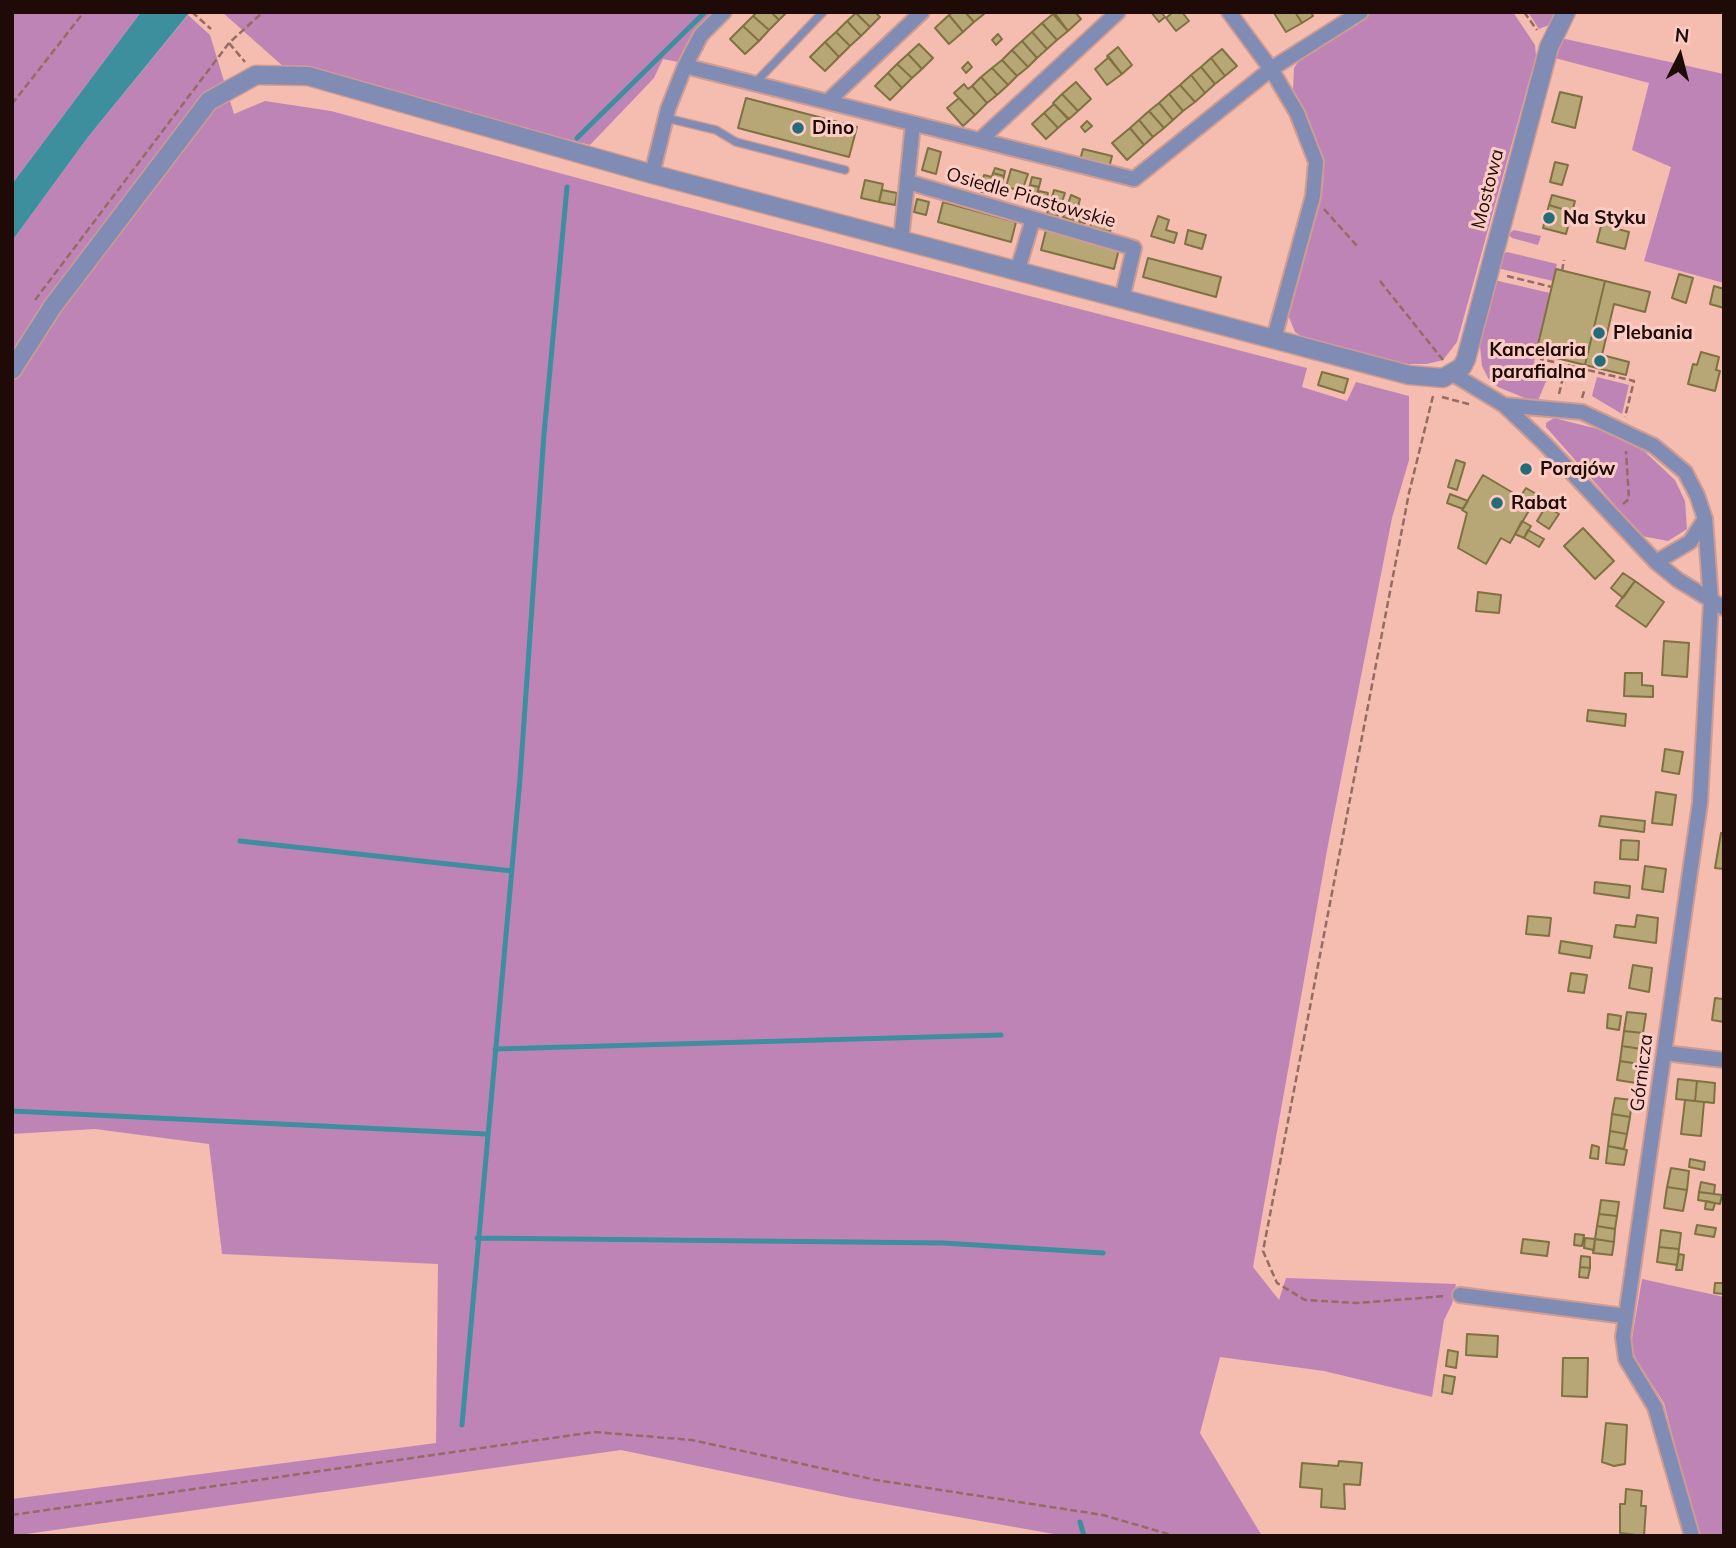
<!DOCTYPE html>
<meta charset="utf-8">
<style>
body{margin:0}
#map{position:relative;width:1736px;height:1548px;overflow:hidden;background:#f5bcb0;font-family:Mulish,sans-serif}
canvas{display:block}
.frame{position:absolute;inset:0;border:14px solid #1e0b07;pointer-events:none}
.north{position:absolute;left:1645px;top:21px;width:70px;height:70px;-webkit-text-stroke:5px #fbccc3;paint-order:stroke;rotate:6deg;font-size:19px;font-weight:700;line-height:28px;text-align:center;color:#1e0b07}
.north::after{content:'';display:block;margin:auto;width:24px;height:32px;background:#1e0b07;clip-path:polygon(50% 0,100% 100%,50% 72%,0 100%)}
</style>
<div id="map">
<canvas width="1736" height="1548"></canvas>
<div class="frame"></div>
<div class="north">N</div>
</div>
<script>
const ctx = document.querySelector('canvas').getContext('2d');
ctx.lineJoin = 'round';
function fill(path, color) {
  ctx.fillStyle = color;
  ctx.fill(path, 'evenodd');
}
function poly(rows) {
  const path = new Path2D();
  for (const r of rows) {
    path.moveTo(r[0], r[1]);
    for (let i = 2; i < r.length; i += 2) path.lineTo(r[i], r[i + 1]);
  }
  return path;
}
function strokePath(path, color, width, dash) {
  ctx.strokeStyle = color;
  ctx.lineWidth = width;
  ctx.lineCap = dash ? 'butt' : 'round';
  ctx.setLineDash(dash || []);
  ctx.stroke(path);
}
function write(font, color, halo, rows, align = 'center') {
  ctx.font = font + ' Mulish,sans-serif';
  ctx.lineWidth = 6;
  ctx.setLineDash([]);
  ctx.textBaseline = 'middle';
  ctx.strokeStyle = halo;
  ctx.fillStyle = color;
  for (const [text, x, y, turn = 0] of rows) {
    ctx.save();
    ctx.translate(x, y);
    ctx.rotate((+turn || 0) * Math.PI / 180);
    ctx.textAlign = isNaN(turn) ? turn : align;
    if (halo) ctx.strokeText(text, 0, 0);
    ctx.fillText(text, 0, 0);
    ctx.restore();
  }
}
fill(poly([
 [12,12,141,12,12,184],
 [222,12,716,12,691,37,678,62,663,59,654,78,590,145,285,68],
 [1372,12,1513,12,1535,45,1536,56,1457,342,1443,360,1427,364,1404,364,1306,339,1295,332,1288,315,1323,185,1324,162,1293,92,1294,68,1302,56],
 [1528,12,1555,12,1549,25,1539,29],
 [188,15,210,35,234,114,265,101,331,111,644,196,1307,368,1302,387,1347,401,1356,382,1409,396,1409,460,1392,518,1328,845,1253,1267,1279,1300,1286,1278,1456,1284,1452,1304,1444,1320,1432,1397,1324,1371,1220,1357,1200,1433,1262,1536,1065,1536,851,1498,621,1450,12,1536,12,1499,436,1443,438,1264,222,1254,209,1144,95,1129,12,1134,12,241,88,137],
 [1561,38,1724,74,1724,283,1644,261,1671,167,1632,150,1649,83,1555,58],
 [1514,230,1541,236,1538,245,1512,238,1508,234],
 [1507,252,1557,264,1553,281,1497,268,1501,255],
 [1494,280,1550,293,1534,362,1552,367,1537,403,1498,387,1488,378,1482,366,1479,336],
 [1597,377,1629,385,1622,414,1592,396],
 [1554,418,1606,431,1644,451,1675,480,1685,501,1687,529,1668,541,1642,536,1546,427,1546,423],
 [1642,1279,1724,1297,1724,1536,1698,1536,1664,1403,1630,1350]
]), '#bf84b6');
fill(poly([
 [141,12,190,12,88,137,12,241,12,184]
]), '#3d8f9e');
strokePath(poly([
 [577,138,705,12],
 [240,841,512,871],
 [495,1049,1001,1035],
 [12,1111,487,1134],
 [477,1238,944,1243,1103,1253],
 [462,1425,520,779,544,434,567,187],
 [1080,1522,1084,1536]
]), '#3d8f9e', 5);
const building = poly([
 [757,12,771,12,779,20,769,30,753,16,757,12],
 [771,12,787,12,779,20,771,12],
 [875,12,880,17,870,27,856,13,875,12],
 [953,12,965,12,974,22,963,32,949,15,953,12],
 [965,12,983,12,984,14,974,22,965,12],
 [1054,12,1075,12,1081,19,1068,31,1054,12],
 [1151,12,1161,12,1165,17,1159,22,1151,12],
 [1173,12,1182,12,1189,21,1176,31,1166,18,1173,12],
 [1295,12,1302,23,1286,32,1274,13,1295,12],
 [1295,12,1311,12,1313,16,1302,23,1295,12],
 [856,13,870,27,861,36,847,21,856,13],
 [1053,14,1068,31,1057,40,1042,23,1053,14],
 [949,15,963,32,949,44,935,28,949,15],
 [753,16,769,30,759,41,743,26,753,16],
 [847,21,861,36,850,46,836,32,847,21],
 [1042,23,1057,40,1047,49,1032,32,1042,23],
 [743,26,759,41,745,54,730,39,743,26],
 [836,32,850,46,839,57,825,42,836,32],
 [1032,32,1047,49,1037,58,1022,41,1032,32],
 [998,34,1002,39,996,45,992,40,998,34],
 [1022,41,1037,58,1028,67,1012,50,1022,41],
 [825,42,839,57,825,71,810,57,825,42],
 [919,44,933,58,922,69,908,54,919,44],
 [1118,47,1132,65,1122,74,1107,56,1118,47],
 [1222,49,1237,66,1225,76,1211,58,1222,49],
 [1012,50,1028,67,1017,76,1002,60,1012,50],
 [908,54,922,69,912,78,897,64,908,54],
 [1109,57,1122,74,1107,85,1095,69,1109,57],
 [1211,58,1225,76,1215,84,1201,67,1211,58],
 [1002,60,1017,76,1008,85,992,68,1002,60],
 [968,62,972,67,966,73,962,68,968,62],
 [897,64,912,78,902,88,888,73,897,64],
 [1201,67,1215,84,1205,93,1191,75,1201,67],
 [992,68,1008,85,997,95,981,77,992,68],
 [888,73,902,88,890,100,875,86,888,73],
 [1191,75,1205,93,1195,102,1180,85,1191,75],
 [981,77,997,95,987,103,972,86,981,77],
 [1076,82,1091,99,1078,111,1062,94,1076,82],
 [964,84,968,89,972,86,987,103,975,115,954,93,964,84],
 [1180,85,1195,102,1183,111,1169,94,1180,85],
 [1560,92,1582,97,1575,128,1552,122,1560,92],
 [1062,94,1078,111,1069,119,1053,103,1062,94],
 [1169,94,1183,111,1173,120,1159,103,1169,94],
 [746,98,857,127,849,157,738,128,746,98],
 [959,98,975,115,963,126,947,108,959,98],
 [1159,103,1173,120,1164,128,1149,111,1159,103],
 [1054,104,1068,119,1058,128,1044,113,1054,104],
 [1149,111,1164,128,1153,137,1139,120,1149,111],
 [1044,113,1058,128,1046,139,1032,124,1044,113],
 [1139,120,1153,137,1144,145,1130,128,1139,120],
 [1087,121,1092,126,1085,132,1081,127,1087,121],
 [1130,128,1144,145,1127,160,1112,143,1130,128],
 [928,148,941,152,936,174,922,170,928,148],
 [1083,149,1112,156,1109,168,1080,160,1083,149],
 [1555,162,1568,165,1562,185,1550,182,1555,162],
 [995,168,1005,171,1004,176,993,173,995,168],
 [1011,169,1028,174,1022,191,1006,187,1011,169],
 [993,173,1004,176,998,196,979,191,984,175,992,177,993,173],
 [1032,177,1041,179,1039,187,1030,185,1032,177],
 [865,180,883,184,879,202,861,198,865,180],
 [1030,185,1039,187,1034,204,1025,201,1030,185],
 [882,190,897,193,895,205,879,202,882,190],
 [1054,190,1065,193,1057,217,1047,214,1054,190],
 [1039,191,1048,193,1044,207,1035,204,1039,191],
 [1071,195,1080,199,1078,207,1068,204,1071,195],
 [1552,195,1575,201,1572,212,1549,205,1552,195],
 [917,199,929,202,926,215,914,212,917,199],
 [943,202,1016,222,1011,242,938,222,943,202],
 [1068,204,1078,207,1073,221,1063,217,1068,204],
 [1549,205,1572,212,1566,234,1543,228,1549,205],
 [1082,210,1088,212,1085,223,1079,222,1082,210],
 [1095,212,1114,217,1110,232,1090,227,1095,212],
 [1604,214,1620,218,1618,229,1629,232,1625,249,1597,242,1604,214],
 [1158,216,1169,220,1166,230,1177,233,1174,243,1151,236,1158,216],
 [1046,230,1119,249,1114,269,1041,250,1046,230],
 [1188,230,1206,235,1202,249,1185,244,1188,230],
 [1148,258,1221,277,1216,297,1143,277,1148,258],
 [1556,269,1605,281,1585,365,1536,353,1556,269],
 [1679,274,1693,278,1686,303,1672,298,1679,274],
 [1605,281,1650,292,1645,312,1614,304,1602,355,1629,362,1626,375,1585,365,1605,281],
 [1714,286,1724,289,1724,308,1710,304,1714,286],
 [1701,352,1719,357,1716,370,1720,371,1715,391,1688,384,1693,364,1697,365,1701,352],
 [1322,372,1348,379,1344,393,1318,385,1322,372],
 [1456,460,1465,463,1457,490,1448,487,1456,460],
 [1483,475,1520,497,1526,488,1538,495,1510,543,1501,538,1486,564,1458,548,1467,513,1462,510,1483,475],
 [1450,494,1468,501,1463,509,1447,503,1450,494],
 [1546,506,1559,514,1549,529,1537,521,1546,506],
 [1522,521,1531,526,1524,538,1515,534,1522,521],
 [1583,528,1614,561,1595,579,1564,546,1583,528],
 [1528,530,1544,539,1539,547,1524,538,1528,530],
 [1623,573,1635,581,1623,598,1611,588,1623,573],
 [1635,581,1664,602,1646,627,1616,606,1635,581],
 [1478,592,1501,595,1499,613,1476,611,1478,592],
 [1664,641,1689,643,1687,677,1662,675,1664,641],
 [1625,673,1642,673,1642,685,1653,686,1653,697,1624,696,1625,673],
 [1588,710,1626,714,1625,726,1587,721,1588,710],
 [1665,749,1683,752,1679,774,1662,771,1665,749],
 [1656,792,1676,795,1672,825,1652,823,1656,792],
 [1601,816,1645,821,1644,832,1599,826,1601,816],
 [1721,833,1724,833,1724,869,1715,868,1721,833],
 [1621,840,1639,841,1638,860,1620,859,1621,840],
 [1645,866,1666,869,1663,892,1642,889,1645,866],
 [1595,882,1630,886,1629,898,1594,893,1595,882],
 [1637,915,1658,918,1656,943,1614,937,1616,925,1635,927,1637,915],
 [1528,916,1551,918,1549,936,1526,934,1528,916],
 [1561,941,1592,946,1590,958,1559,953,1561,941],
 [1633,965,1652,968,1649,992,1629,988,1633,965],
 [1571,973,1587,975,1584,993,1568,991,1571,973],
 [1724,993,1724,1022,1712,1020,1715,998,1723,999,1724,993],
 [1627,1012,1646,1014,1643,1033,1624,1031,1627,1012],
 [1608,1014,1621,1016,1619,1030,1607,1028,1608,1014],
 [1624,1031,1643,1033,1641,1049,1622,1046,1624,1031],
 [1622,1046,1641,1049,1639,1064,1620,1061,1622,1046],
 [1620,1061,1639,1064,1636,1083,1617,1080,1620,1061],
 [1678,1079,1697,1081,1695,1101,1676,1099,1678,1079],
 [1697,1081,1715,1083,1714,1103,1695,1101,1697,1081],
 [1615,1098,1632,1100,1630,1117,1612,1114,1615,1098],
 [1685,1100,1704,1102,1701,1136,1681,1134,1685,1100],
 [1612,1114,1630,1117,1627,1134,1610,1131,1612,1114],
 [1610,1131,1627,1134,1624,1149,1608,1146,1610,1131],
 [1592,1145,1599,1147,1598,1159,1590,1158,1592,1145],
 [1608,1146,1627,1150,1624,1165,1606,1163,1608,1146],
 [1690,1159,1705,1162,1704,1170,1689,1167,1690,1159],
 [1671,1168,1689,1171,1687,1190,1667,1187,1671,1168],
 [1701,1182,1715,1185,1714,1194,1699,1192,1701,1182],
 [1667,1187,1687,1190,1683,1211,1664,1208,1667,1187],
 [1699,1192,1722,1195,1720,1204,1698,1200,1699,1192],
 [1601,1200,1619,1202,1617,1216,1599,1214,1601,1200],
 [1706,1201,1715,1203,1713,1210,1705,1209,1706,1201],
 [1599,1214,1617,1216,1615,1229,1597,1226,1599,1214],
 [1697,1225,1716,1228,1714,1237,1695,1234,1697,1225],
 [1597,1226,1615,1229,1614,1242,1595,1239,1597,1226],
 [1661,1230,1681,1233,1679,1249,1659,1247,1661,1230],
 [1575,1234,1584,1235,1582,1246,1574,1245,1575,1234],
 [1585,1238,1595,1239,1594,1250,1584,1248,1585,1238],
 [1523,1239,1549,1242,1547,1256,1521,1253,1523,1239],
 [1595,1239,1614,1242,1612,1255,1593,1253,1595,1239],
 [1659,1247,1679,1249,1677,1265,1657,1262,1659,1247],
 [1679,1254,1684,1255,1682,1270,1676,1270,1679,1254],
 [1581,1256,1590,1257,1590,1268,1580,1267,1581,1256],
 [1580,1267,1590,1268,1588,1278,1579,1277,1580,1267],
 [1715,1283,1724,1283,1724,1294,1714,1293,1715,1283],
 [1467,1334,1498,1336,1497,1357,1466,1355,1467,1334],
 [1448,1350,1458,1352,1456,1368,1446,1366,1448,1350],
 [1563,1358,1588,1358,1587,1397,1562,1396,1563,1358],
 [1444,1375,1455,1377,1452,1394,1442,1392,1444,1375],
 [1606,1423,1627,1425,1625,1464,1614,1466,1602,1462,1606,1423],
 [1339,1461,1362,1463,1360,1485,1344,1484,1345,1509,1321,1507,1322,1489,1300,1487,1302,1463,1338,1466,1339,1461],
 [1626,1489,1642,1491,1641,1506,1646,1506,1644,1536,1620,1533,1620,1504,1625,1504,1626,1489]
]);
fill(building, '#b7a776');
strokePath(building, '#807141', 2);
const service = poly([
 [755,83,823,12],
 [666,118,716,130,736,142,845,170]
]);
const minor = poly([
 [1229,12,1271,69,1297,113,1316,162,1313,196,1274,338],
 [685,66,1134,179,1271,69,1361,12],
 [827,102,922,12],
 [980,140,1118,12],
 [652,174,668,109,685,66,701,35,724,12],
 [908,182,1134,248,1122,299],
 [901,240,913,124],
 [1018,269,1033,219],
 [1453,374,1504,405,1545,444,1656,562,1678,580,1724,608],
 [1504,405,1582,412,1654,446,1685,472,1697,495,1705,519,1711,602,1700,803,1623,1337,1626,1359,1655,1407,1692,1536],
 [1656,562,1690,542,1705,519],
 [1665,1053,1724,1060],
 [1460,1295,1625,1316]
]);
const tertiary = poly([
 [12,370,53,306,209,101,256,75,308,76,652,174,1409,375,1443,378,1462,367,1466,359,1549,47,1566,12]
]);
strokePath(service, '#ce9c92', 10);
strokePath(minor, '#ce9c92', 18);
strokePath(tertiary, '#ce9c92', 21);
strokePath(poly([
 [192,12,211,29],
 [1524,12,1537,30],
 [229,43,245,62],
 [12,104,84,12],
 [1324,209,1358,247],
 [1562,271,1564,260],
 [1507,276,1552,287],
 [1380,281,1443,360],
 [35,300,229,43,263,12],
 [1542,355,1541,359,1634,381,1625,417],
 [1559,394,1566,365],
 [1433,396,1409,493,1263,1251,1277,1283,1305,1300,1357,1303,1446,1296],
 [1442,397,1472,405],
 [1582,398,1585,388],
 [1623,504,1629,499,1626,451],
 [12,1515,594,1432,692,1440,876,1480,1103,1515,1175,1536]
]), '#946c64', 2.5, [7, 3.5]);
strokePath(service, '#808cb4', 7);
strokePath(minor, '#808cb4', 14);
strokePath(tertiary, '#808cb4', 18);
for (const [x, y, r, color] of [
 [798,128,7,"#246c78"],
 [1549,218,7,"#246c78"],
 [1599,333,7,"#246c78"],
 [1600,361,7,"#246c78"],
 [1526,469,7,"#246c78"],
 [1497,503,7,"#246c78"]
]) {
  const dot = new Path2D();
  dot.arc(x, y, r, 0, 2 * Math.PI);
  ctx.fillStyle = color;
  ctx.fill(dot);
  strokePath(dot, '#fbccc3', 2.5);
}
write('bold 19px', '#1e0b07', '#fbccc3', [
 ["Dino",812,128],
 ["Na Styku",1563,218],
 ["Plebania",1613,333],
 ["Kancelaria",1586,350,"right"],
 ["parafialna",1586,372,"right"],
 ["Porajów",1540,469],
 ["Rabat",1511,503]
], 'left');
write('19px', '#1e0b07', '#fbccc3', [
 ["Mostowa",1488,189,-76],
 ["Osiedle Piastowskie",1031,198,16],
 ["Górnicza",1642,1073,-83]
]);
</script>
